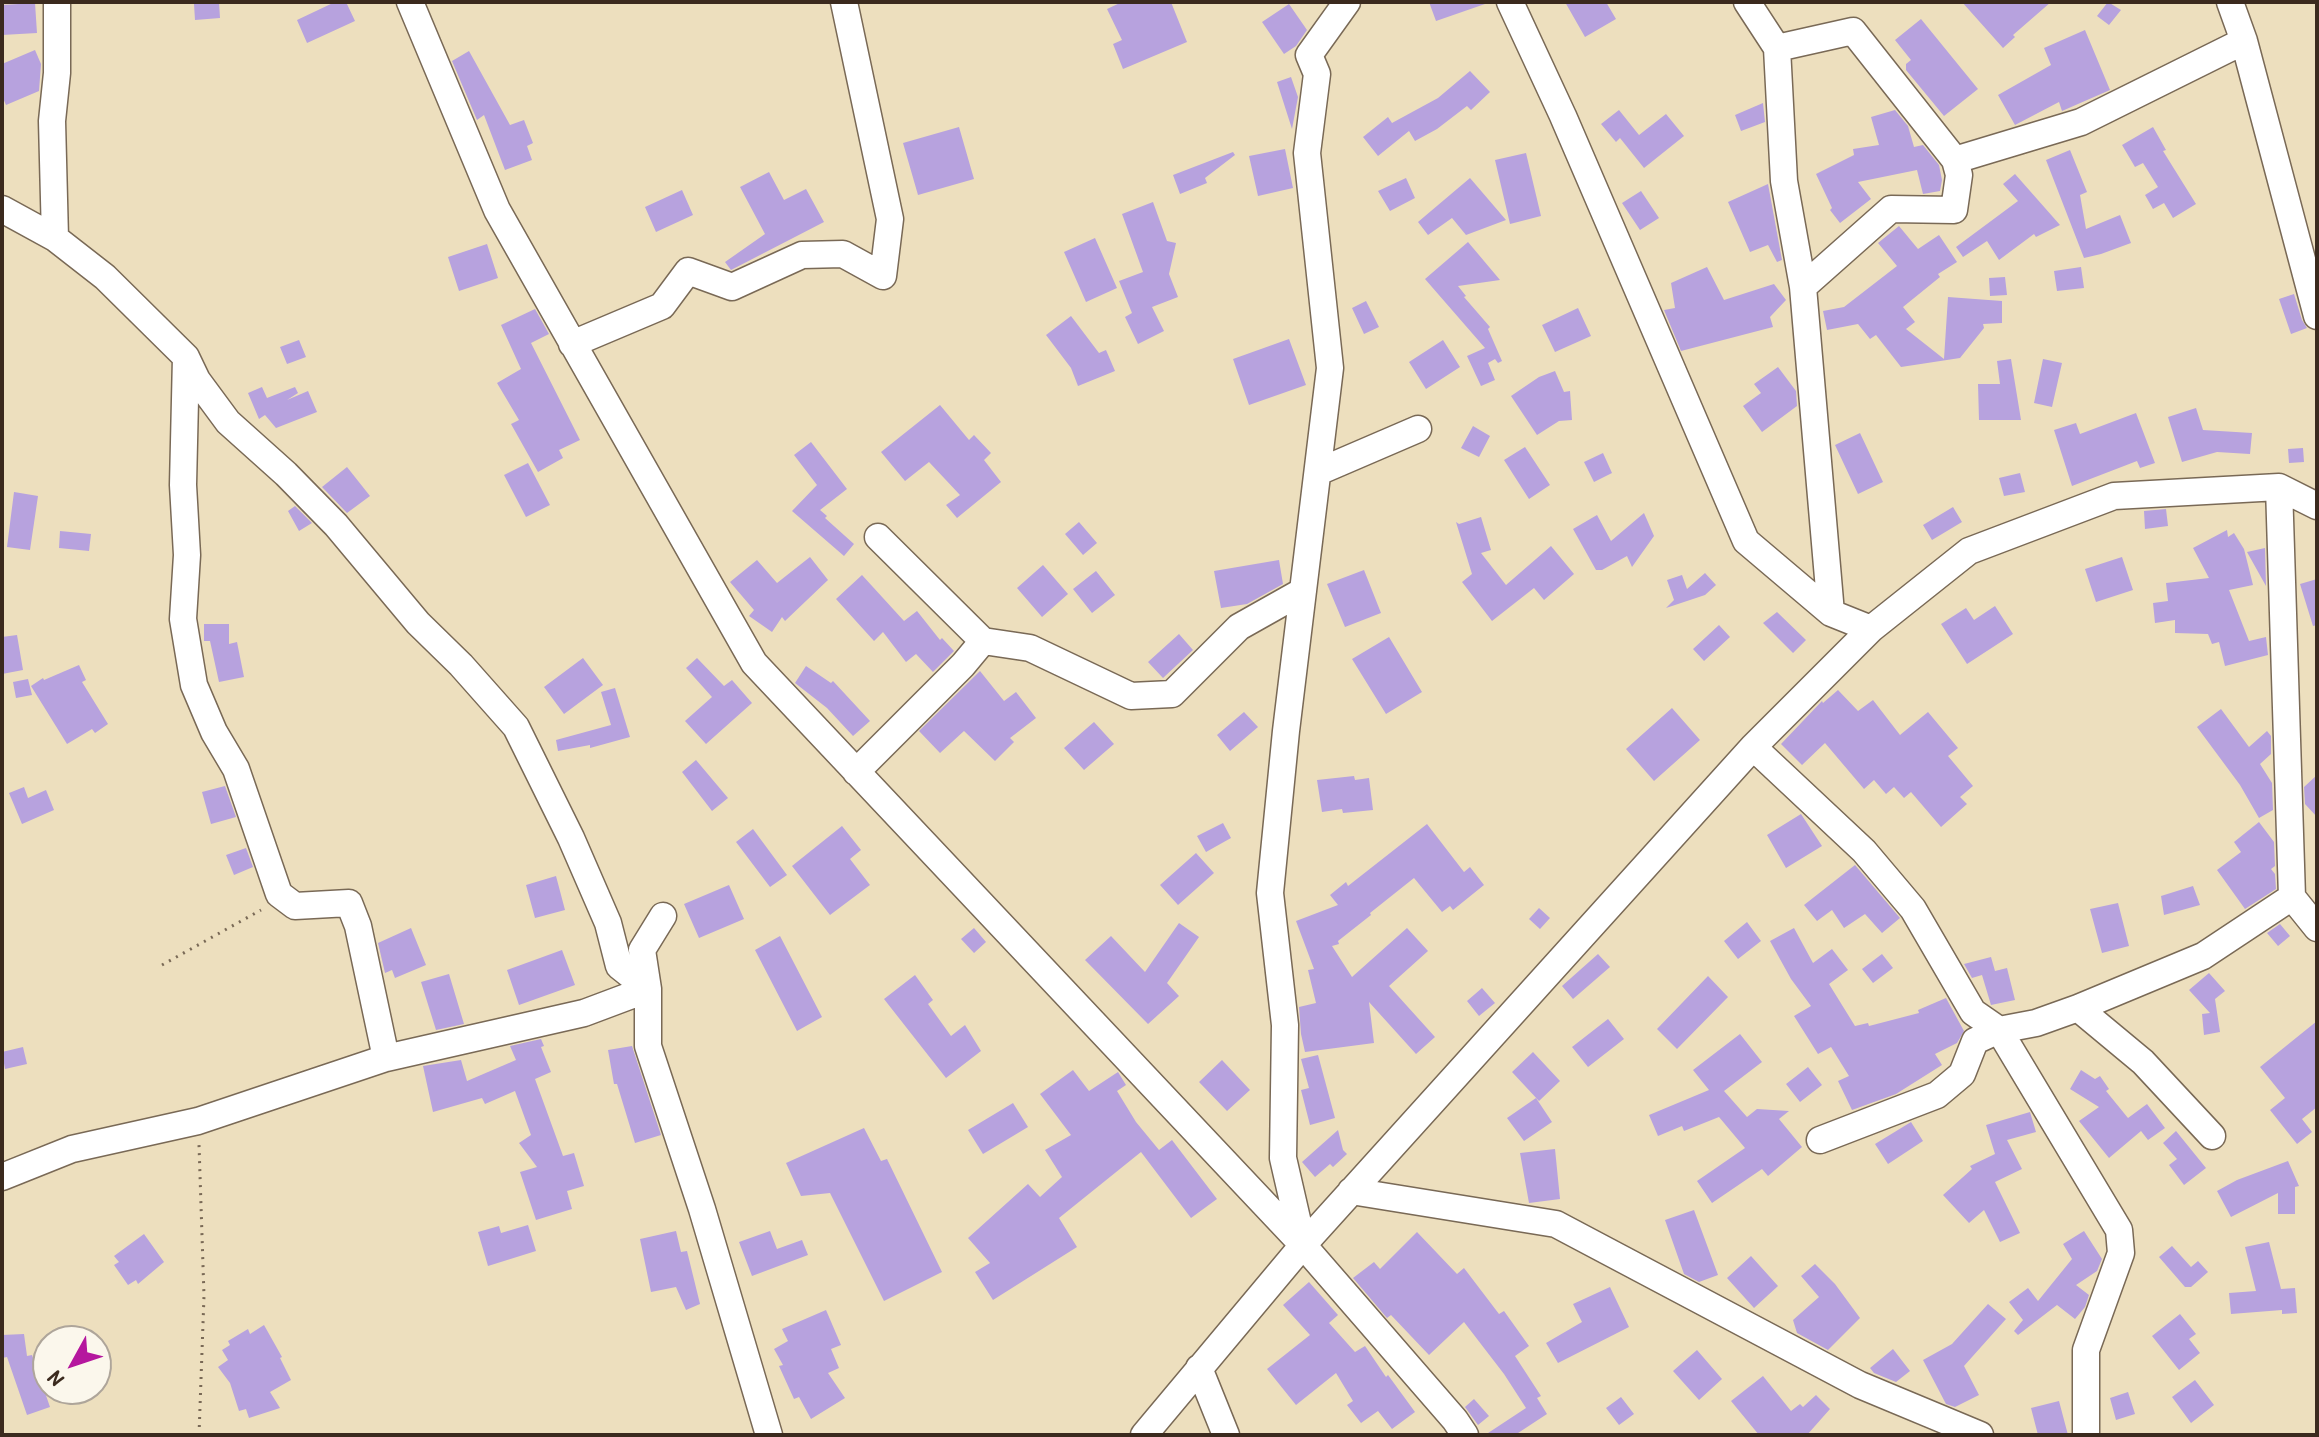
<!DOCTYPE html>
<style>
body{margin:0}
#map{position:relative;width:2319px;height:1437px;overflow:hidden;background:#eddfbe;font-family:"Patrick Hand",sans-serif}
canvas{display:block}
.frame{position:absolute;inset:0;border:4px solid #3b2a1e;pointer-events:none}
.north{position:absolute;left:32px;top:1325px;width:80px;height:80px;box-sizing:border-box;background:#fbf7ec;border:2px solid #aea59a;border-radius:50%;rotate:230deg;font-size:22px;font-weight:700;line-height:32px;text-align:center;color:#3b2a1e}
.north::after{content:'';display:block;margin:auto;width:28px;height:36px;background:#b5179e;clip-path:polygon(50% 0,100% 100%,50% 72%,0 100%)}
</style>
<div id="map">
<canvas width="2319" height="1437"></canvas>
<div class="frame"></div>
<div class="north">N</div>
</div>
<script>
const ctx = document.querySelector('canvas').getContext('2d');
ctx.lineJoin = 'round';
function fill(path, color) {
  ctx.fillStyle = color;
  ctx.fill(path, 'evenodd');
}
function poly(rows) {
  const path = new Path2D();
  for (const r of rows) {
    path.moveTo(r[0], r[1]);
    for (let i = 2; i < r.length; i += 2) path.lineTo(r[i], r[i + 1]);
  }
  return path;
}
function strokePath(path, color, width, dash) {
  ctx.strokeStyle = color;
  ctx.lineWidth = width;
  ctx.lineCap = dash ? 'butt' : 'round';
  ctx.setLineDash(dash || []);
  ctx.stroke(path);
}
fill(poly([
 [219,2,220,18,195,20,194,4],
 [335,2,346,2,355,21,307,43,297,20],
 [1122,2,1171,2,1187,42,1123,69,1113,44,1122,40,1107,9],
 [1429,2,1484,2,1485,4,1436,21],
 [1565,2,1606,2,1616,19,1585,37],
 [1962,2,2051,2,2013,35,2015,37,2003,48],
 [2108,2,2121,10,2109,25,2097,16],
 [35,3,37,33,2,35,2,5],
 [1289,4,1307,30,1296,46,1284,54,1262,22],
 [1921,19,1978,89,1944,116,1906,70,1906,64,1911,60,1895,40],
 [2085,30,2110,90,2062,111,2059,102,2015,125,1998,95,2051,65,2044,48],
 [35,50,41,64,39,91,6,105,2,96,2,64],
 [469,51,510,125,524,120,533,143,527,146,532,160,505,170,484,115,477,120,452,61],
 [1470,71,1490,92,1471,110,1467,106,1437,129,1415,141,1409,131,1378,156,1363,137,1388,117,1392,123,1438,98],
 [1291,77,1298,97,1292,129,1277,82],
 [1763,103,1765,122,1741,131,1735,115],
 [1619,110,1639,135,1666,114,1684,136,1644,168,1620,138,1616,142,1601,124],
 [1895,110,1908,126,1914,147,1923,145,1939,165,1942,180,1940,191,1923,194,1917,170,1858,182,1871,199,1840,223,1830,210,1832,208,1816,174,1854,155,1853,149,1879,145,1871,117],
 [959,127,974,179,918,195,903,143],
 [2153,127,2166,150,2163,151,2196,204,2173,218,2164,203,2153,209,2145,195,2158,187,2143,163,2135,167,2122,145],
 [1285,149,1293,188,1258,196,1249,156],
 [2070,150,2087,192,2080,195,2086,229,2120,215,2131,243,2101,254,2084,258,2046,160],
 [1233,152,1235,155,1205,178,1207,183,1180,194,1173,175],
 [1526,153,1541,216,1510,224,1495,160],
 [769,172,784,200,806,189,824,222,731,270,725,262,765,234,740,187],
 [2015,174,2060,225,2036,237,2034,234,1999,260,1987,241,1963,257,1956,247,2018,201,2003,184],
 [1406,178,1415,198,1390,211,1378,191],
 [1470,178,1506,220,1466,235,1452,218,1428,235,1418,222],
 [1768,184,1782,260,1777,262,1768,245,1750,252,1728,202],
 [682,190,693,215,656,232,645,207],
 [1641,191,1659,218,1640,230,1622,203],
 [1153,202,1167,241,1176,243,1169,274,1178,297,1152,307,1164,331,1138,344,1125,317,1132,313,1119,281,1143,272,1122,214],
 [1899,226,1918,249,1939,235,1957,262,1938,274,1940,277,1903,307,1915,322,1906,329,1944,359,1948,297,2002,301,2002,323,1983,324,1984,328,1960,358,1901,367,1876,335,1870,339,1858,324,1827,330,1823,311,1844,307,1897,266,1878,243],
 [1095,238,1117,288,1086,302,1064,252],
 [1468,242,1500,280,1458,286,1466,296,1464,297,1490,327,1488,329,1502,361,1498,363,1495,359,1488,363,1495,380,1481,386,1467,356,1485,348,1425,279],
 [487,244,498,278,459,291,448,257],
 [1707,267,1724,300,1774,284,1786,300,1770,317,1773,327,1681,351,1664,310,1675,308,1671,283],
 [2081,267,2084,288,2057,291,2054,271],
 [2005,277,2007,295,1990,296,1989,278],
 [2294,294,2302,320,2307,328,2291,334,2279,299],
 [1366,301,1379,327,1364,334,1352,308],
 [1578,308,1591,336,1555,352,1542,325],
 [535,309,549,334,531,343,580,440,559,450,563,458,538,472,511,424,519,420,497,383,521,369,501,325],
 [1071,316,1099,353,1106,350,1115,371,1078,386,1071,368,1046,335],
 [1289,339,1306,385,1249,405,1233,359],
 [299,340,306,357,287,364,280,347],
 [1443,340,1460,367,1426,389,1409,362],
 [2011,359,2021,420,1979,420,1978,384,2000,384,1997,361],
 [2043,359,2062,363,2052,407,2034,403],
 [1778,367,1796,391,1797,406,1762,432,1743,406,1761,393,1754,384],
 [1555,371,1564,392,1570,391,1572,420,1559,421,1537,435,1511,396,1539,377],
 [262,387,267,398,295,387,298,393,287,400,308,391,317,412,276,428,265,415,259,419,248,393],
 [940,405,969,440,974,435,991,453,984,460,1001,482,957,518,946,505,960,495,929,462,905,481,881,452],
 [2196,408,2203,430,2252,433,2250,454,2217,452,2182,462,2168,417],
 [2136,413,2155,463,2140,468,2137,461,2072,486,2054,430,2076,423,2080,434],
 [1473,426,1490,436,1479,457,1461,448],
 [1860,433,1883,482,1858,494,1835,445],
 [811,442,847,489,820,510,827,516,825,518,854,544,844,556,792,511,817,485,794,455],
 [1525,447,1550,485,1529,499,1504,460],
 [2303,448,2304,462,2289,463,2288,449],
 [1603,453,1612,473,1594,482,1584,462],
 [528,463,550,505,526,517,504,475],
 [347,467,370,496,347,513,322,487],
 [2020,473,2025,492,2004,496,1999,478],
 [14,492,38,496,30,550,7,547],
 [295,506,312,523,299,531,288,511],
 [1953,507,1962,522,1932,540,1923,525],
 [2166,509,2168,526,2145,529,2144,511],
 [1644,513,1654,536,1632,567,1627,556,1602,570,1596,570,1573,529,1597,515,1611,541],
 [1481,517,1491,550,1481,553,1506,585,1551,546,1574,574,1544,600,1534,588,1492,621,1462,582,1472,574,1456,522,1459,524],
 [1079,522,1097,543,1083,555,1065,534],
 [2227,530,2228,537,2234,533,2244,549,2253,585,2229,590,2249,641,2266,637,2268,655,2225,666,2219,642,2212,644,2208,634,2175,633,2175,620,2155,623,2153,603,2168,601,2166,583,2209,578,2193,548],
 [60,531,91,534,89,551,59,548],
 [2265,548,2266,586,2247,552],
 [810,557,828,580,785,621,782,617,772,632,749,616,754,610,730,582,757,560,777,583],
 [2122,557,2133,590,2096,602,2085,569],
 [1279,560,1283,584,1247,604,1221,608,1214,571],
 [1043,565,1068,594,1042,617,1017,588],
 [1364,570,1381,613,1345,627,1327,584],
 [1096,571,1115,595,1092,613,1073,589],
 [1705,573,1716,585,1705,595,1666,608,1674,600,1667,580,1682,575,1687,589],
 [862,575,904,621,917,611,940,640,942,638,954,651,933,672,916,654,906,662,883,632,874,641,836,599],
 [2317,579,2317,625,2313,626,2300,584],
 [1995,606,2013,634,1967,664,1941,624,1966,608,1974,620],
 [1777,612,1806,640,1793,653,1763,623],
 [204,624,229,624,229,644,237,642,244,677,219,682,210,641,204,641],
 [1719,625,1730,637,1704,661,1693,649],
 [1179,634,1193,650,1163,678,1148,662],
 [17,635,23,670,2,674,2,637],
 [1389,637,1422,692,1386,714,1352,659],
 [583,658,603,685,564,714,544,687],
 [697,658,724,686,732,680,752,703,706,744,685,721,712,697,686,668],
 [79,665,86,680,82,682,108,724,95,733,92,729,67,744,31,686,43,678,44,680],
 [806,666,831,683,833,681,870,721,853,736,827,708,795,683],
 [980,671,1004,701,1016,692,1036,718,1010,738,1014,742,995,761,964,731,940,753,919,731],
 [28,679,32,695,16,698,13,682],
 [615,688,630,737,590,748,590,745,558,751,556,740,611,725,601,692],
 [1838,690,1858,711,1873,700,1900,735,1928,712,1958,748,1948,756,1973,786,1960,797,1967,804,1941,827,1911,792,1904,798,1894,787,1886,794,1874,780,1864,789,1825,743,1802,765,1781,744,1822,701,1823,703],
 [1672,708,1700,740,1654,781,1626,749],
 [2221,709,2249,747,2267,731,2271,736,2271,754,2260,764,2272,783,2273,810,2259,818,2240,785,2197,727],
 [1244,712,1258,727,1230,751,1217,735],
 [1094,722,1114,744,1084,770,1064,748],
 [696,760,728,798,712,811,682,772],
 [2317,775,2317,817,2305,804,2304,787],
 [1354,776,1355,780,1369,778,1373,810,1343,813,1342,809,1322,812,1317,780],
 [225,786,236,817,211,824,202,792],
 [24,787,28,798,46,790,54,810,22,824,9,793],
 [1801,814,1822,846,1786,868,1767,835],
 [2259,822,2274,842,2275,866,2271,869,2275,874,2276,889,2245,909,2217,870,2241,852,2234,842],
 [1223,823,1231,838,1206,852,1197,836],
 [1427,824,1464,872,1470,867,1484,885,1453,910,1450,906,1442,912,1414,878,1370,913,1371,915,1338,941,1339,944,1332,946,1352,977,1407,928,1428,951,1389,986,1435,1037,1416,1054,1369,1002,1374,1043,1305,1052,1301,1034,1299,1007,1316,1003,1308,970,1314,969,1296,921,1338,905,1330,895,1346,882,1348,886],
 [842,826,861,850,850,859,870,885,830,915,792,866],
 [753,829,787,875,770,887,736,842],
 [246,848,253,867,234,875,226,855],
 [1196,853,1214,873,1178,905,1160,885],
 [1855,865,1900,918,1882,933,1865,914,1844,928,1832,910,1817,921,1804,905],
 [556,876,565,910,535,918,526,885],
 [729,885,744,919,699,938,684,904],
 [2193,886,2200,905,2164,915,2161,896],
 [2118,903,2129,946,2102,953,2090,909],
 [1539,908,1550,918,1540,929,1529,919],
 [1747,922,1761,941,1738,959,1724,941],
 [1179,923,1199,937,1167,983,1179,996,1148,1024,1085,960,1111,936,1145,972],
 [2280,924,2290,936,2278,946,2267,933],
 [411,928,426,965,395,978,392,970,385,973,378,943],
 [974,928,986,942,974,953,961,939],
 [1794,928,1813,963,1832,949,1848,970,1829,984,1855,1026,1868,1023,1869,1026,1919,1013,1918,1010,1946,998,1964,1031,1957,1043,1935,1054,1942,1065,1896,1094,1852,1110,1838,1081,1849,1076,1831,1047,1818,1054,1794,1016,1811,1006,1791,979,1770,941],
 [780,936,822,1017,797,1031,755,950],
 [562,950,575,985,519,1005,507,970],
 [1598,954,1610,967,1573,999,1562,986],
 [1882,954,1893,968,1873,983,1862,969],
 [1991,957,1995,971,2007,968,2015,1000,1991,1005,1982,975,1972,978,1964,964],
 [2209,973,2225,991,2215,999,2220,1032,2204,1035,2202,1014,2210,1013,2189,990],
 [449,974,464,1024,436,1030,421,982],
 [915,975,933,1000,928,1004,951,1036,965,1025,981,1051,946,1078,884,999],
 [1708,976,1728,997,1677,1049,1657,1029],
 [1482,988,1495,1003,1479,1016,1467,1001],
 [1608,1019,1624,1039,1588,1067,1572,1047],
 [2317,1021,2317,1107,2302,1119,2312,1132,2297,1144,2270,1110,2285,1098,2260,1067],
 [1740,1034,1762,1062,1724,1091,1747,1117,1757,1109,1789,1111,1779,1119,1802,1147,1768,1176,1762,1169,1712,1203,1697,1181,1745,1148,1719,1117,1684,1131,1682,1126,1658,1136,1649,1115,1709,1090,1693,1070],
 [541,1039,544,1046,541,1047,551,1072,535,1079,563,1156,574,1153,584,1186,567,1191,572,1209,536,1220,520,1172,537,1167,519,1143,531,1135,515,1091,485,1104,482,1098,433,1112,423,1066,461,1060,467,1081,516,1060,510,1046],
 [632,1046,661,1135,635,1143,617,1084,614,1084,608,1050],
 [23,1047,27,1064,5,1069,2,1052],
 [1533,1052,1560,1081,1539,1101,1512,1072],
 [1318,1055,1335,1118,1310,1125,1301,1090,1309,1088,1301,1059],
 [1222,1060,1250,1090,1227,1111,1199,1082],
 [1808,1067,1822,1085,1800,1102,1786,1084],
 [1073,1070,1089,1091,1118,1072,1126,1085,1117,1091,1136,1122,1159,1150,1172,1140,1217,1199,1191,1218,1141,1152,1059,1218,1077,1247,993,1300,975,1272,990,1263,968,1238,1028,1184,1040,1197,1062,1177,1045,1150,1071,1135,1040,1094],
 [2081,1070,2095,1079,2100,1076,2109,1089,2106,1091,2128,1118,2147,1104,2165,1128,2148,1140,2141,1131,2109,1158,2079,1121,2099,1107,2070,1089],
 [1536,1098,1552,1122,1524,1141,1507,1118],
 [1013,1103,1028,1127,983,1154,968,1130],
 [2030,1112,2036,1132,2007,1140,2022,1169,1995,1182,2020,1233,2000,1242,1984,1210,1969,1223,1943,1195,1972,1169,1970,1166,1995,1154,1986,1125],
 [1911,1122,1923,1141,1888,1164,1875,1144],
 [864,1128,881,1161,887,1159,942,1272,884,1301,830,1193,801,1196,786,1163],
 [1338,1130,1343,1150,1347,1154,1333,1167,1330,1164,1315,1177,1302,1162],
 [2176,1131,2206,1168,2184,1185,2169,1165,2177,1159,2163,1143],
 [1555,1149,1560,1199,1529,1203,1520,1153],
 [2288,1161,2299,1186,2295,1187,2295,1214,2278,1214,2278,1193,2231,1217,2217,1191,2237,1180],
 [1694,1210,1718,1275,1699,1282,1684,1274,1665,1220],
 [528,1225,536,1251,488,1266,478,1232,499,1226,501,1233],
 [676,1231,681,1252,687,1251,700,1304,686,1310,676,1287,651,1292,640,1239],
 [770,1231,777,1249,802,1240,808,1255,752,1276,739,1242],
 [2084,1231,2102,1259,2097,1271,2076,1285,2089,1295,2085,1307,2075,1319,2057,1305,2018,1335,2014,1331,2023,1320,2009,1302,2028,1288,2038,1301,2072,1259,2063,1244],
 [1417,1232,1457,1274,1464,1268,1499,1314,1504,1311,1529,1346,1515,1356,1541,1396,1537,1398,1547,1414,1515,1435,1485,1435,1526,1408,1504,1374,1464,1322,1429,1355,1391,1315,1387,1318,1353,1278,1374,1262,1380,1269],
 [144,1234,164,1262,138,1284,136,1280,128,1285,114,1265,119,1262,114,1256],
 [2269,1242,2281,1289,2295,1288,2297,1313,2282,1314,2282,1310,2231,1314,2229,1293,2256,1291,2245,1247],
 [2172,1246,2191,1267,2198,1261,2208,1272,2191,1287,2185,1287,2159,1257],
 [1751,1256,1778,1286,1754,1308,1727,1278],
 [1815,1264,1835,1284,1860,1318,1828,1350,1797,1333,1793,1320,1819,1297,1801,1276],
 [1309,1282,1338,1315,1329,1323,1355,1352,1365,1346,1386,1377,1388,1375,1415,1412,1392,1429,1378,1411,1361,1423,1347,1405,1353,1401,1336,1373,1296,1405,1267,1369,1310,1335,1283,1305],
 [1610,1287,1629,1327,1558,1363,1546,1343,1582,1322,1573,1304],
 [1988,1304,2006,1319,1964,1366,1979,1395,1955,1407,1946,1404,1923,1360,1952,1344],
 [826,1310,841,1345,831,1349,839,1368,828,1373,845,1398,811,1419,799,1397,794,1399,779,1366,783,1365,774,1349,788,1341,782,1329],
 [2180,1314,2196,1334,2189,1339,2200,1353,2179,1370,2152,1336],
 [264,1325,282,1357,280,1358,291,1380,270,1392,280,1408,249,1418,246,1409,239,1411,230,1383,218,1367,228,1360,222,1350,230,1345,228,1341,248,1329,250,1334],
 [24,1334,27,1356,32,1355,50,1407,27,1415,7,1357,2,1358,2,1335],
 [1893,1349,1910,1371,1896,1382,1874,1373,1870,1368],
 [1697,1350,1722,1379,1699,1400,1673,1371],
 [1763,1376,1791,1411,1800,1404,1803,1407,1816,1395,1830,1409,1807,1435,1759,1435,1731,1401],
 [2195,1380,2214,1405,2191,1423,2172,1397],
 [2128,1392,2135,1414,2116,1420,2110,1398],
 [1621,1397,1634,1414,1619,1425,1606,1408],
 [1474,1399,1489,1416,1478,1425,1465,1407],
 [2059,1401,2068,1435,2038,1435,2031,1408]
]), '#b7a2de');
const minor = poly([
 [410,2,497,210,754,663,1303,1245,1455,1420,1465,1435],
 [1510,2,1563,116,1746,541,1831,613,1871,629],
 [1747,2,1777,48,1784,181,1803,287,1831,613],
 [2230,2,2244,41,2317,316],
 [1777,48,1853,31,1955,160,1959,175,1954,210,1891,209,1803,287],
 [1955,160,2081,122,2244,41],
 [2,209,55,238,105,277,186,357,197,380,228,422,286,474,336,525,418,623,461,665,516,727,571,838,608,923,619,966,648,989],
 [55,238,52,121,57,73,57,2],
 [572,344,662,306,688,271,732,287,802,255,843,254,883,276,890,219,844,2],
 [186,357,183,485,187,555,183,619,194,685,214,732,236,769,279,894,295,906,349,903,358,926,386,1058,584,1013,648,989],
 [1318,472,1418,429],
 [2279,487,2292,897],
 [878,537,983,641,1030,648,1131,696,1172,694,1239,627,1303,591],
 [1753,747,1864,851,1913,909,1973,1012,1999,1030,2119,1230,2121,1253,2086,1350,2086,1435],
 [856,772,963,665,983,641],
 [663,916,642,950,648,989,648,1046,702,1209,769,1435],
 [2078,1008,2143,1062,2212,1136],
 [1820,1140,1937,1095,1962,1074,1975,1041,1999,1030,2036,1023,2078,1008,2203,956,2292,897,2317,928],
 [2,1177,72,1149,198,1121,386,1058],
 [1351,1191,1556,1224,1860,1385,1980,1435],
 [1303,1245,1283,1158,1285,1025,1270,893,1286,731,1330,368,1307,153,1317,74,1309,55,1347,2],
 [1199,1368,1226,1435],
 [1144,1435,1303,1245,1753,747,1871,629,1969,551,2114,496,2279,487,2317,506]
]);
strokePath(minor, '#796956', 29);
strokePath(poly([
 [162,965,261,910],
 [199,1435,204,1296,199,1145]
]), '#796956', 3, [2, 6]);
strokePath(minor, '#fff', 26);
</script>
